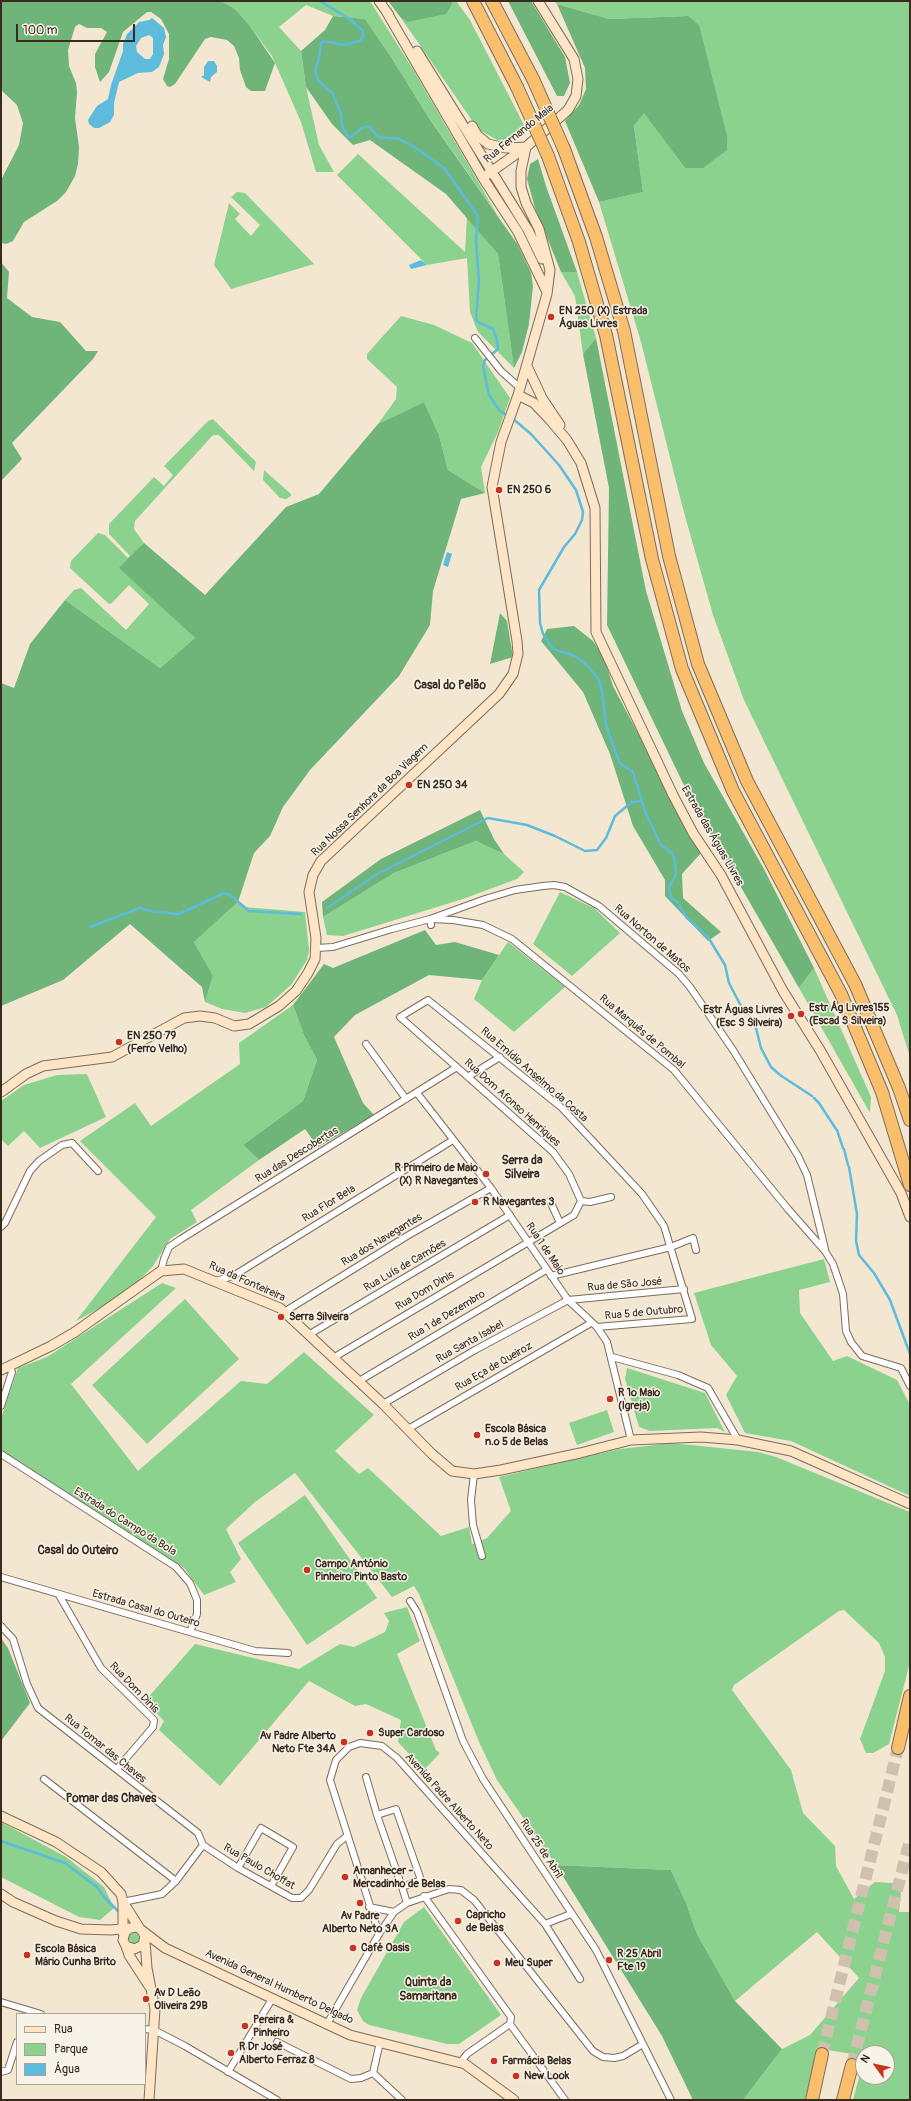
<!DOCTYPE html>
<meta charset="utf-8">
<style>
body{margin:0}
#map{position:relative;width:911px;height:2101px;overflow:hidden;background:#f4e7d1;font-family:Pangolin,sans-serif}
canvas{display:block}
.frame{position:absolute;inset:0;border:2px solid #3b2a1e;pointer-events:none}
.legend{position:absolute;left:16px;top:2013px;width:130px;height:72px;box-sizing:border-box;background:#f7f3e8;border:1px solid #aca397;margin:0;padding:5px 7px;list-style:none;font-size:12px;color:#3b2a1e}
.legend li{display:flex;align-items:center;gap:8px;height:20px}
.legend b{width:20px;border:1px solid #aca397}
.north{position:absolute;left:855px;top:2045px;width:40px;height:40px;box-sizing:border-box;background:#f7f3e8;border:1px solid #aca397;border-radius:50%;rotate:303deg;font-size:11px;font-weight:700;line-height:16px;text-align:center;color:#3b2a1e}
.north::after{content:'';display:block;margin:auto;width:14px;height:18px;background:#c8321e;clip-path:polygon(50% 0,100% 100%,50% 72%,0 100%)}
.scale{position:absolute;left:16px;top:24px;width:119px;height:18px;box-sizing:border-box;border:2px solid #3b2a1e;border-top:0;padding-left:5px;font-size:12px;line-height:14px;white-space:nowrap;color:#3b2a1e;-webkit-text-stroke:3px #f7f3e8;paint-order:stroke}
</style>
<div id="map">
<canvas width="911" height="2101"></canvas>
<div class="frame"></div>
<ul class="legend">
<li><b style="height:5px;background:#fde5c5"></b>Rua</li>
<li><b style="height:11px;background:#8ad28e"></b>Parque</li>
<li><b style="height:11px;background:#5dbbdb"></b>Água</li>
</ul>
<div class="north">N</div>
<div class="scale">100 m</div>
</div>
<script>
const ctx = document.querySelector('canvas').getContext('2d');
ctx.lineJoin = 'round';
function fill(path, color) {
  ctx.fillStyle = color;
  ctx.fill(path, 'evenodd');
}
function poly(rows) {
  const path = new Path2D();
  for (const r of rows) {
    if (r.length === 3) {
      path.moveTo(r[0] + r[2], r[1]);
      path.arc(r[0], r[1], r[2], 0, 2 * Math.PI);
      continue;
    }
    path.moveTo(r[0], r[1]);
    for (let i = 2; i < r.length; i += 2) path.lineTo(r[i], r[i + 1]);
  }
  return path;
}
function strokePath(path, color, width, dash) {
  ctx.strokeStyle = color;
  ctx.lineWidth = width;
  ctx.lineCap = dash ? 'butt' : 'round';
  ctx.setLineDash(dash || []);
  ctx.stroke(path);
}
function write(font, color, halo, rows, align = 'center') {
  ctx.font = font + ' Pangolin,sans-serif';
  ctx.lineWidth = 3;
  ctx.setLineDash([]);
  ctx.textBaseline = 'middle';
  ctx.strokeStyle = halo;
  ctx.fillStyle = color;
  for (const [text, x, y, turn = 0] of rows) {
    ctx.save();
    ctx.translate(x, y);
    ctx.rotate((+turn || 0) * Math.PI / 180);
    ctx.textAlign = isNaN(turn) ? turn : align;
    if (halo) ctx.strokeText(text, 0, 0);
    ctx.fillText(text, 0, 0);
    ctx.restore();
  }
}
fill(poly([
 [221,1,370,1,414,71,498,216,430,119,391,57,365,19,333,16,306,5,279,27,301,51,306,87,319,145,334,172,316,172,301,122,272,56,250,26,235,9],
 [452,1,456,1,470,20,526,129,513,140,497,140,478,129,401,18,407,22,452,4],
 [554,1,910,1,910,1057,897,1015,744,700,713,615,683,509,641,342,599,202,643,192,634,126,644,112,685,168,688,16,609,19,557,4],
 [358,154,465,252,467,217,498,254,514,368,478,332,470,312,467,258,427,265,337,175],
 [237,192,245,193,314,264,231,289,214,265,229,203,240,214,235,219,251,236,260,225,231,197],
 [561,272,577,272,596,338,583,354,575,296],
 [401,316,434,325,472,343,510,398,498,432,481,467,485,493,448,470,439,435,424,402,378,424,396,399,397,387,367,359,367,354],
 [213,419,256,462,254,471,219,435,213,435,135,521,134,529,144,543,130,556,109,534,109,524,154,477,164,486,173,475,164,466,208,421],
 [264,470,291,494,291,496,286,499,280,498,263,480],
 [98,533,105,535,128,558,120,568,195,638,160,668,65,600,74,590,81,588,126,630,149,604,129,585,112,603,109,604,70,568,71,561],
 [476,841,504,854,524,872,517,879,463,899,343,936,327,935,323,917,394,873],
 [560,892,594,908,620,933,572,976,533,944],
 [238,902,244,907,305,912,309,950,307,960,291,985,266,1007,245,1013,222,1009,205,1002,213,976,194,942],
 [508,942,565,987,514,1032,474,999,482,980],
 [814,968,871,1097,870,1113,799,988],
 [293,1005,304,1035,317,1060,303,1101,243,1145,259,1160,191,1210,197,1222,170,1239,153,1266,126,1294,76,1321,156,1217,80,1141,135,1103,151,1126,240,1064,239,1043],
 [87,1074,106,1117,40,1148,24,1131,8,1146,1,1139,1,1101,24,1085,57,1075],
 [824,1259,830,1282,799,1290,800,1313,833,1361,847,1356,897,1380,910,1405,910,1496,791,1441,745,1433,726,1395,737,1376,711,1345,694,1293],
 [162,1283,176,1288,71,1384,138,1471,241,1381,267,1384,304,1352,374,1415,335,1451,359,1474,368,1468,441,1536,469,1527,472,1544,487,1538,511,1511,499,1477,620,1449,672,1443,758,1452,776,1457,910,1512,910,1662,889,1744,873,1753,866,1753,860,1739,885,1671,885,1657,879,1643,844,1610,839,1611,734,1685,732,1690,791,1770,803,1813,835,1846,836,1866,854,1899,875,1882,893,1883,901,1893,899,1912,910,1912,910,2100,853,2100,863,2062,863,2077,887,2077,887,2053,863,2053,863,2056,817,2048,805,2100,743,2100,782,2049,810,2035,859,1978,817,1932,735,2001,697,1934,686,1903,671,1870,556,1865,497,1780,479,1742,419,1594,414,1586,392,1597,295,1473,255,1502,226,1529,241,1559,230,1572,236,1582,204,1595,184,1568,1,1450,1,1418,18,1368,47,1357],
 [185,1299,239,1359,147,1444,92,1385],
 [627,1368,705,1393,725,1432,717,1428,650,1431,639,1427,625,1379],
 [607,1410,614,1432,577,1445,569,1423],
 [305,1495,377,1598,307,1645,238,1543],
 [407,1607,420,1641,397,1654,436,1750,440,1753,424,1770,398,1742,401,1720,366,1704,355,1706,309,1681,220,1786,159,1730,164,1721,145,1701,195,1644,299,1669,340,1644,354,1647,385,1632,389,1621,384,1613],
 [1,1822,66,1857,104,1887,114,1908,100,1920,79,1917,1,1877],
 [424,1907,501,2015,459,2044,447,2044,369,2025,363,2021,357,2010,361,1998,404,1922],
 [134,1938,5]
]), '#8ad28e');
fill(poly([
 [1,1,221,1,235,9,250,26,275,63,265,91,251,91,246,87,240,70,239,58,234,46,227,40,211,37,205,39,175,84,170,87,167,86,163,79,169,59,169,34,161,19,151,12,147,12,123,32,109,72,100,82,95,67,95,54,107,32,101,28,87,28,79,24,75,27,68,50,69,66,76,83,77,92,75,118,79,147,78,164,75,176,66,192,57,201,24,222,13,241,6,244,1,243,1,180,19,145,23,123,17,105,1,90],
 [388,1,452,1,452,4,446,14,407,22,401,18],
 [508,1,531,1,565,57,570,83,564,96,557,96],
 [557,4,609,19,688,16,699,25,727,136,727,150,703,168,685,168,644,113,634,126,643,192,599,202,565,121,579,105,586,89,585,68],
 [333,16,365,19,391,57,431,121,518,245,531,273,533,286,529,324,522,352,514,368,498,254,446,194,370,140,353,145,332,124,306,87,301,51,325,30],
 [538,159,546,186,577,272,561,272,535,208,527,179,530,164],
 [1,262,9,272,7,298,32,317,60,322,86,351,98,351,93,359,12,443,22,459,1,481],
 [596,338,646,591,682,711,704,763,764,869,814,968,799,988,692,802,607,625,609,488,583,354],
 [424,402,439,435,448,470,485,493,461,499,433,591,430,625,399,676,310,770,283,807,270,836,254,853,238,902,194,942,213,976,205,1002,202,987,130,924,63,980,1,1006,1,683,14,688,30,644,65,600,160,668,195,638,119,568,130,556,144,543,205,595,286,507,319,494,378,424],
 [500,613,507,621,513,657,490,664],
 [574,626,593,641,604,657,613,686,701,853,682,874,683,898,721,932,708,941,665,896,665,880,633,826,610,754,583,692,541,641,547,629],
 [480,810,494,839,504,854,476,841,394,873,323,917,322,902,381,859],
 [425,930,436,945,455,942,499,955,482,980,429,975,355,1015,334,1037,363,1103,374,1115,318,1147,305,1129,259,1160,243,1145,303,1101,317,1060,304,1035,293,1005,324,964,333,968],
 [1,1638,8,1648,30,1703,1,1741],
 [556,1865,671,1870,686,1903,697,1934,735,2001,782,2049,743,2100,693,2100,662,2036]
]), '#6fb479');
fill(poly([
 [152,18,164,28,166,37,163,45,164,54,159,67,152,72,138,73,119,82,114,103,114,115,110,122,99,128,94,128,89,124,88,120,97,106,108,99,111,85,123,51,123,44,127,34,139,22,149,20],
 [149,35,153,38,153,54,150,59,145,59,137,52,136,46,141,38],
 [208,61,214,61,217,66,217,72,211,77,210,82,201,77,204,75,204,67],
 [421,260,427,265,411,269,409,265],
 [447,552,452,554,448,567,443,565]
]), '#5dbbdb');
strokePath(poly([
 [320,1,351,20,363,31,363,36,361,40,355,42,344,45,324,41,321,43,319,59,315,70,318,80,333,94,341,114,342,126,348,136,351,137,362,128,369,126,378,137,399,139,416,148,444,168,478,216,476,242,479,281,476,319,478,322,493,329,497,340,498,349,485,360,483,366,489,395,499,410,508,416],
 [512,418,531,434,559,465,576,490,583,512,582,520,575,534,564,547,539,590,540,623,543,634,553,649,575,656,587,665,598,678,602,690,606,725,618,759,620,763,633,772,646,814,661,845,672,853,674,857,676,874,669,887,671,898,677,902,687,918,708,937,725,965,729,983,741,1006,748,1014],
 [327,908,377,874,488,818,527,825,555,836,585,851,597,850,606,838,615,816,632,802,642,801],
 [90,927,140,908,150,911,179,914,224,893,230,895,249,911,301,914],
 [750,1017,755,1024,761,1048,771,1067,780,1075,812,1096],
 [814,1098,819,1103,836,1129],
 [837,1130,843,1148],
 [844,1149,848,1165],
 [849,1167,857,1214,856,1241,859,1255,874,1273,890,1300,910,1354],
 [1,1841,65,1863,97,1887,104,1897,118,1911]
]), '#5dbbdb', 2.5);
strokePath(poly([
 [822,2054,898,1748],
 [852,2065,910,1840]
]), '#cfc1ad', 12, [12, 6]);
const street = poly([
 [475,338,501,371,520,388],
 [431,925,430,919,485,899,515,890,543,886,554,885,565,887,599,906,679,974,690,987,733,1050,798,1156,807,1175,825,1249],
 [317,948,333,947,392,929,430,919,453,920,483,925,512,939,674,1070,788,1209,825,1251,833,1264,843,1294,846,1331,851,1342,862,1356,901,1368,910,1386],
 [366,1044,406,1099],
 [469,1076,500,1057],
 [417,1093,491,1188,568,1300,597,1327,607,1342,631,1440],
 [550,1201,560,1223],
 [581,1201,590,1202,611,1197],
 [1,1227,5,1223,30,1171,39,1161,62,1145,72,1143,98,1171],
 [161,1271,164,1259,169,1247,181,1239,457,1067],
 [551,1276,671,1247,693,1238,696,1250],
 [216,1281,233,1276,453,1140],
 [284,1312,407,1236,491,1188],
 [310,1334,510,1215],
 [612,1357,678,1375,708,1388,738,1440],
 [333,1358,574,1215,581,1201,569,1174,553,1152,400,1017,428,1000,562,1108,642,1194,664,1226,692,1319,597,1327],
 [359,1381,546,1270],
 [383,1404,475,1350,568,1300,684,1289],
 [1,1406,12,1372,9,1366],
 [408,1429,591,1323],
 [1,1454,176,1567,190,1583,197,1600,197,1614,190,1632],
 [474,1474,471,1500,473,1525,482,1556],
 [1,1577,255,1651,288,1653],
 [59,1595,101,1668,154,1720,153,1727,117,1769],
 [410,1601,417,1612,463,1741,483,1779,596,1950,671,2100],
 [1,1626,13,1639,27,1684,38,1708,198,1833,203,1845,176,1881,162,1894,123,1902],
 [366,1777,377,1815,402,1887,421,1880,396,1809,377,1815],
 [44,1779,176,1881],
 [203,1845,238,1868,292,1898,301,1898,309,1890,337,1844,347,1836],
 [238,1868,261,1828,293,1847,271,1886],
 [402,1887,407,1903],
 [424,1896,511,2017,510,2024],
 [369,1907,394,1912],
 [545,1924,571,1914],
 [379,1934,330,1780,336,1760,349,1747,360,1743,382,1746,397,1758,545,1924,580,1979],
 [1,2002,41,2014],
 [327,2024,379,1934,394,1912,407,1903,449,1889,461,1890,474,1900,593,2051,603,2057,614,2058,623,2056,643,2044],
 [145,2029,154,2030,185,2046,277,2100],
 [277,2042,351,2079,361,2078,373,2073],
 [380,2042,373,2073,402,2100],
 [460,2063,467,2054,510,2024,565,2100],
 [1,2072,8,2070,17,2042],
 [228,2072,272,1999]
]);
const secondary = poly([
 [379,1,389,15],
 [386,11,483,178,518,232,547,292],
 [417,51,528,230,542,259],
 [472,126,477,135,488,144,506,148,526,147],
 [488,174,526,147,568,110,576,96,578,79,574,59,538,1],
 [527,366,542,398,560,425],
 [518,395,534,403,550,420,567,440,581,463,595,508,596,632,673,795,693,833,721,875,783,991,820,1050,901,1193,910,1217],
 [1,1092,26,1074,43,1066,112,1057,184,1018,200,1016,215,1018,234,1026,249,1024,279,1006,296,991,308,973,315,959,316,938,309,892,313,875,321,861,499,694,513,674,518,654,517,641,492,487,501,442,518,395,547,294,550,270,539,229,526,203,521,187,521,171,526,147],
 [1,1370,51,1346,75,1332,161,1271,184,1269,280,1308,383,1404,432,1454,452,1471,474,1474,501,1470,580,1453,631,1440,701,1437,738,1440,791,1451,910,1504],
 [1,1816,56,1842,101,1872,121,1894,123,1902,140,1929],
 [1,1894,13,1902,56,1921,81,1929,111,1930,130,1928],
 [142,1931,145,1936,143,1945,134,1949,126,1946,123,1940,125,1932,130,1928,137,1927,140,1929,165,1948,350,2035,465,2064,514,2100],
 [123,1933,123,1902],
 [145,1941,147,1968,155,2009,149,2100],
 [126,1946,129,1955,149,1986]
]);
const highway = poly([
 [473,1,517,87],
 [492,1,533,79],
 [564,149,596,237,624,331,669,556,698,664,747,781,855,984,899,1088,910,1120],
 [548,156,579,242,606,335,652,559,682,669,733,791,841,994,882,1092,910,1185],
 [898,1748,910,1696],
 [812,2100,822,2054],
 [843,2100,852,2065]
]);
strokePath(street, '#7c6c5d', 8);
strokePath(secondary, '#7c6c5d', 11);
strokePath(highway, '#7c6c5d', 14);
strokePath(street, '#fff', 6);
strokePath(secondary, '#fde5c5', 9);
strokePath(highway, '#f9bf6d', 12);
const highwayBridge = poly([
 [533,79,564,149],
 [517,87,548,156]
]);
strokePath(highwayBridge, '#7c6c5d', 14, []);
strokePath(highwayBridge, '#f9bf6d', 12);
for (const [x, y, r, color] of [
 [551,317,4,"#c8321e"],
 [499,490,4,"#c8321e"],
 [409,785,4,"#c8321e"],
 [801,1014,4,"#c8321e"],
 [791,1016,4,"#c8321e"],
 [119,1042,4,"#c8321e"],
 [486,1174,4,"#c8321e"],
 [475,1202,4,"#c8321e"],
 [281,1317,4,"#c8321e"],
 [610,1399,4,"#c8321e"],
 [477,1435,4,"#c8321e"],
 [307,1570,4,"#c8321e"],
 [370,1733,4,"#c8321e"],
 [344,1742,4,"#c8321e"],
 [345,1877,4,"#c8321e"],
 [360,1903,4,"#c8321e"],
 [458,1921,4,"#c8321e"],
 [353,1948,4,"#c8321e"],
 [27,1955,4,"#c8321e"],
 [609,1960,4,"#c8321e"],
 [497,1963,4,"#c8321e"],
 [146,1999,4,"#c8321e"],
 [245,2026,4,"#c8321e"],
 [231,2053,4,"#c8321e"],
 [494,2061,4,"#c8321e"],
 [516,2076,4,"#c8321e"]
]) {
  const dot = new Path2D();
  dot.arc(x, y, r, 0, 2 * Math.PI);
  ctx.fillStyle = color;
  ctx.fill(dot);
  strokePath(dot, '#f7f3e8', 1.5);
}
write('11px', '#3b2a1e', '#f7f3e8', [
 ["Rua Fernando Maia",519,134,-39],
 ["Rua Nossa Senhora da Boa Viagem",370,800,-44],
 ["Estrada das Águas Livres",712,836,60],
 ["Rua Norton de Matos",652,939,41],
 ["Rua Marquês de Pombal",642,1032,40],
 ["Rua Emídio Anselmo da Costa",534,1075,41],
 ["Rua Dom Afonso Henriques",512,1103,42],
 ["Rua das Descobertas",297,1155,-32],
 ["Rua Flor Bela",329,1204,-32],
 ["Rua dos Navegantes",382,1240,-31],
 ["Rua 1 de Maio",545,1249,56],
 ["Rua Luís de Camões",405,1266,-30],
 ["Rua da Fonteireira",247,1282,24],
 ["Rua de São José",625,1285,-5],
 ["Rua Dom Dinis",425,1291,-31],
 ["Rua 5 de Outubro",644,1313,-5],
 ["Rua 1 de Dezembro",447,1316,-31],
 ["Rua Santa Isabel",470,1342,-29],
 ["Rua Eça de Queiroz",494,1367,-30],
 ["Estrada do Campo da Bola",125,1522,32],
 ["Estrada Casal do Outeiro",146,1609,16],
 ["Rua Dom Dinis",134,1688,46],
 ["Rua Tomar das Chaves",105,1749,39],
 ["Avenida Padre Alberto Neto",449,1802,48],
 ["Rua 25 de Abril",541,1849,57],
 ["Rua Paulo Choffat",259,1867,30],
 ["Avenida General Humberto Delgado",279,1987,25]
]);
write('bold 11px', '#3b2a1e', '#f7f3e8', [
 ["EN 250 (X) Estrada",559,311],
 ["Águas Livres",559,324],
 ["EN 250 6",507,490],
 ["EN 250 34",417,785],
 ["Estr Ág Livres155",809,1008],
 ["(Escad S Silveira)",809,1021],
 ["Estr Águas Livres",783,1010,"right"],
 ["(Esc S Silveira)",783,1023,"right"],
 ["EN 250 79",127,1036],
 ["(Ferro Velho)",127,1049],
 ["R Primeiro de Maio",478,1168,"right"],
 ["(X) R Navegantes",478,1181,"right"],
 ["R Navegantes 3",483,1202],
 ["Serra Silveira",289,1317],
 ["R 1º Maio",618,1393],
 ["(Igreja)",618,1406],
 ["Escola Básica",485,1429],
 ["n.º 5 de Belas",485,1442],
 ["Campo António",315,1564],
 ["Pinheiro Pinto Basto",315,1577],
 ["Super Cardoso",378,1733],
 ["Av Padre Alberto",336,1736,"right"],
 ["Neto Fte 34A",336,1749,"right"],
 ["Amanhecer -",353,1871],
 ["Mercadinho de Belas",353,1884],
 ["Capricho",466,1915],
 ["de Belas",466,1928],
 ["Av Padre",360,1916,"center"],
 ["Alberto Neto 3A",360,1929,"center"],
 ["Café Oasis",361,1948],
 ["Escola Básica",35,1949],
 ["Mário Cunha Brito",35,1962],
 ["R 25 Abril",617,1954],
 ["Fte 19",617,1967],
 ["Meu Super",505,1963],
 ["Av D Leão",154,1993],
 ["Oliveira 29B",154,2006],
 ["Pereira &",253,2020],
 ["Pinheiro",253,2033],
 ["R Dr José",239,2047],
 ["Alberto Ferraz 8",239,2060],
 ["Farmácia Belas",502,2061],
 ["New Look",524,2076]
], 'left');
write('bold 12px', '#3b2a1e', '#f7f3e8', [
 ["Casal do Pelão",450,686],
 ["Serra da",522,1161],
 ["Silveira",522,1175],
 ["Casal do Outeiro",78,1551],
 ["Pomar das Chaves",111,1799],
 ["Quinta da",428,1983],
 ["Samaritana",428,1997]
]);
</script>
